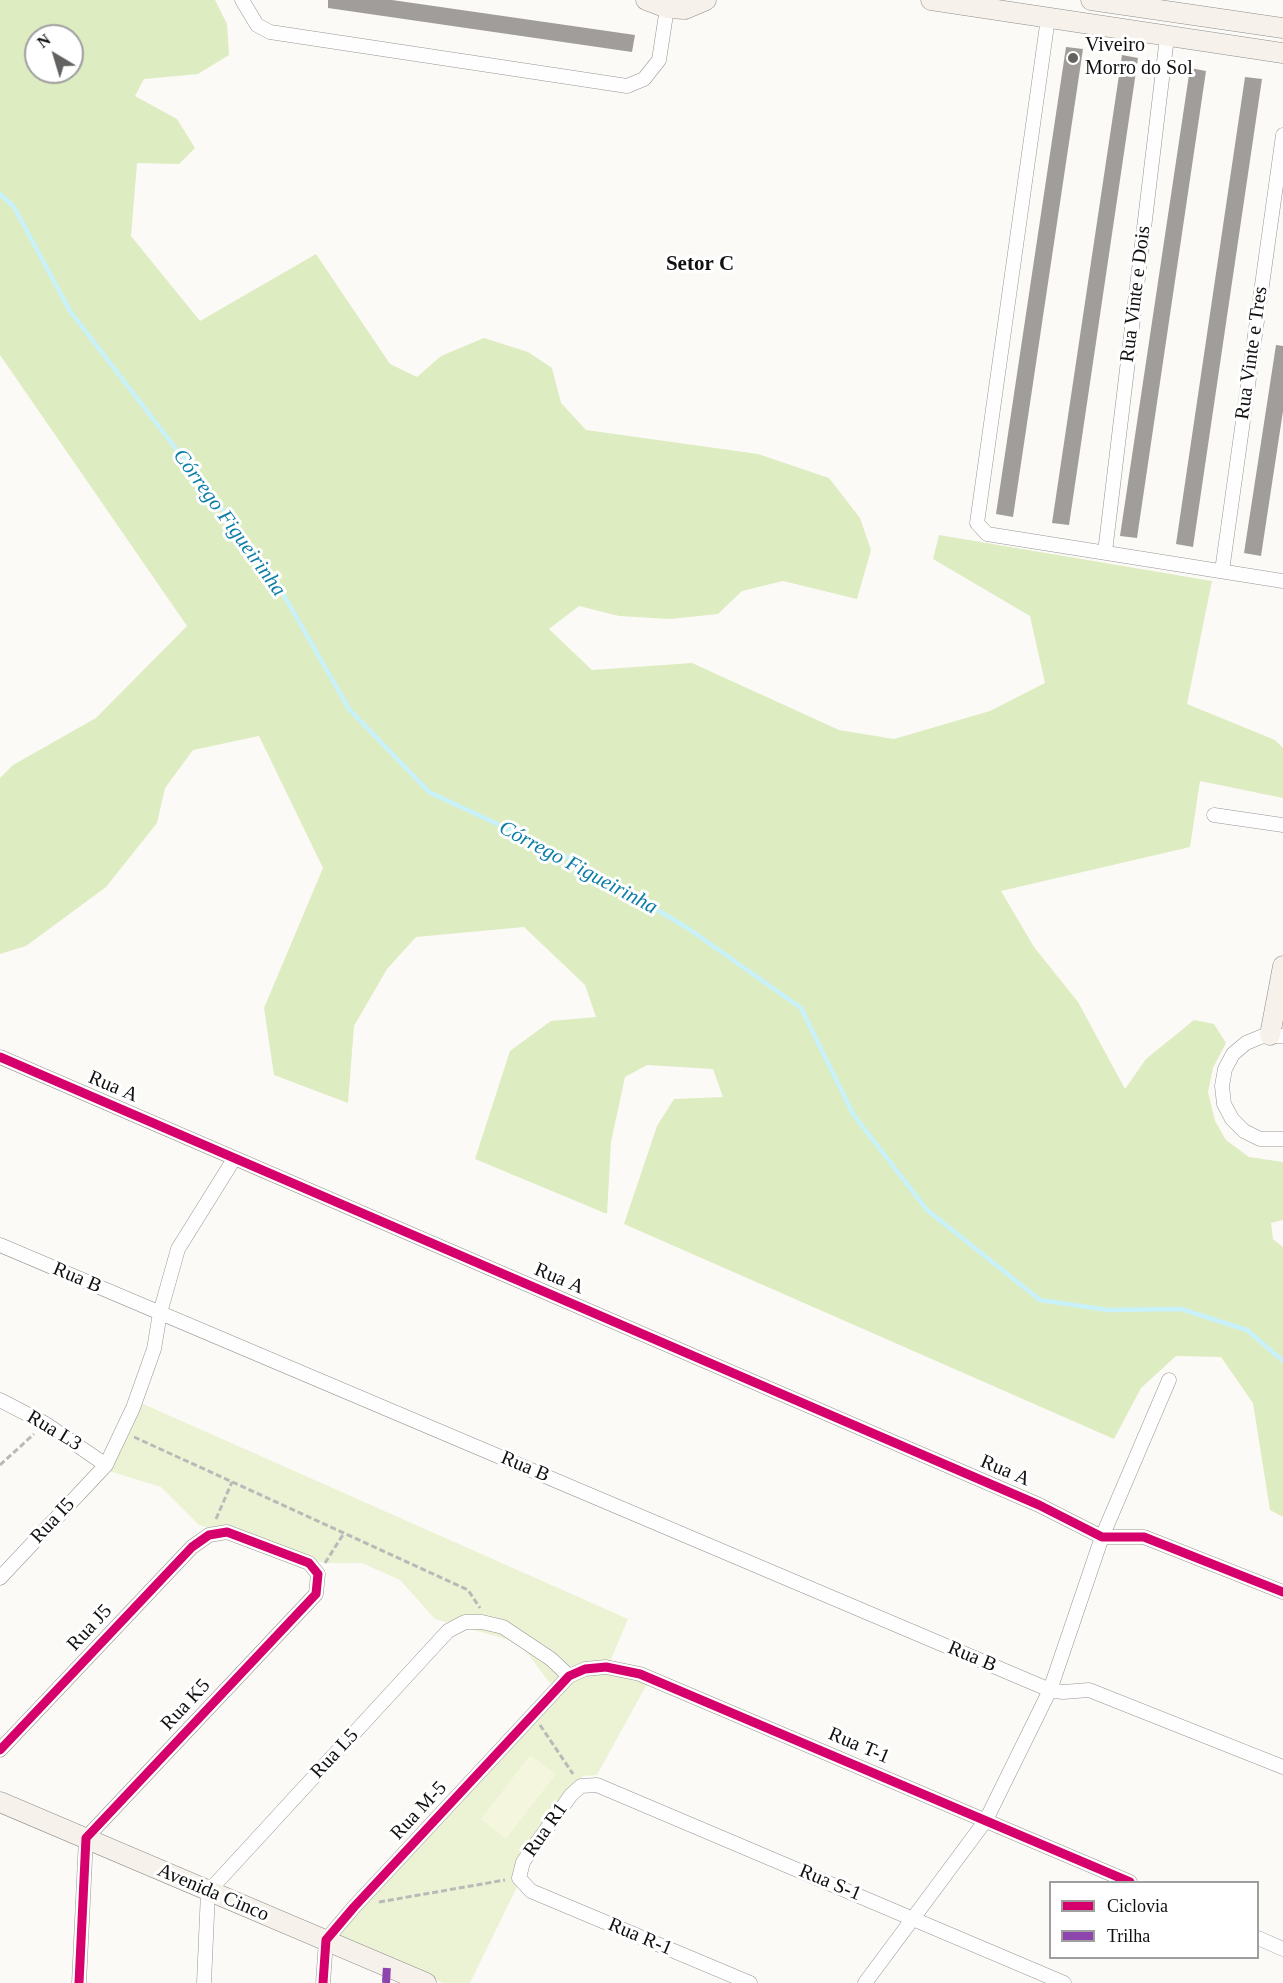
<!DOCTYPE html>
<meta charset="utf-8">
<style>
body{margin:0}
#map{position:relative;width:1283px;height:1983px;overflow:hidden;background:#fcfaf6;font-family:Georgia,serif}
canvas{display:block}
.legend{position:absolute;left:1049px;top:1881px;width:210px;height:78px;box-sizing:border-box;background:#fff;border:2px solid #9f9f9f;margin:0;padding:8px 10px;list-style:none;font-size:18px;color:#101010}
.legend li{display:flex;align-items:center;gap:12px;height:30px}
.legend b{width:30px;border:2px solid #9f9f9f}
.north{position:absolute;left:24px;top:24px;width:60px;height:60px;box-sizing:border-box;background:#fff;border:2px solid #9f9f9f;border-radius:50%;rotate:322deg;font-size:16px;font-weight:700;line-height:24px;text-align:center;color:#101010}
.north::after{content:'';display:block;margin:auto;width:21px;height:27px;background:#636260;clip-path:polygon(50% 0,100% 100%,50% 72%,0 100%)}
</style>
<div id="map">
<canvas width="1283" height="1983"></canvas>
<ul class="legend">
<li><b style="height:8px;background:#d6006c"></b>Ciclovia</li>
<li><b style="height:8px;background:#8e44ad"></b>Trilha</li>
</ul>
<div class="north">N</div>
</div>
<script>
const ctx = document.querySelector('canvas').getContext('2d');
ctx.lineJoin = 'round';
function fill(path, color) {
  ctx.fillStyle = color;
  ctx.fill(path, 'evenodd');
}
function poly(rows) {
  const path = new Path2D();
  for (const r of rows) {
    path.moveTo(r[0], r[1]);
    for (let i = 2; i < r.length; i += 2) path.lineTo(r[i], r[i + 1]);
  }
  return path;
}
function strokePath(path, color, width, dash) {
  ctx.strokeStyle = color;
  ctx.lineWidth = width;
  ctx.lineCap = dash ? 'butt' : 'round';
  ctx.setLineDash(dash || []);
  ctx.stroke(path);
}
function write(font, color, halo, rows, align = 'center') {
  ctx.font = font + ' Georgia,serif';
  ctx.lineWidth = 6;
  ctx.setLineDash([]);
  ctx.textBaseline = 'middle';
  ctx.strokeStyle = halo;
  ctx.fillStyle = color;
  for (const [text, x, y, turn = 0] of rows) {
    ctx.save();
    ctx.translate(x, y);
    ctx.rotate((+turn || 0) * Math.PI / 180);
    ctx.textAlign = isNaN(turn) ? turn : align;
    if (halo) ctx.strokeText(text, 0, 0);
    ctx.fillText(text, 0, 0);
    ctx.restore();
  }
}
fill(poly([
 [141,1403,628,1619,607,1669,647,1684,597,1775,583,1776,575,1782,518,1856,513,1872,517,1887,470,1983,443,1983,335,1938,564,1692,548,1681,520,1643,435,1619,400,1580,362,1563,325,1563,199,1525,161,1487,109,1471]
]), '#ebf3d4');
fill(poly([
 [0,0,215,0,227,24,229,55,198,74,144,79,135,96,177,119,195,148,179,164,137,163,131,236,200,321,316,254,390,364,417,377,441,356,484,338,528,352,552,368,561,403,586,430,758,454,829,478,860,518,871,550,857,599,783,581,742,591,718,614,670,619,619,616,579,606,549,629,592,670,692,663,839,730,894,739,990,711,1045,683,1030,616,933,559,939,535,1212,581,1187,704,1275,740,1283,748,1283,798,1200,781,1190,847,1001,891,1034,947,1078,1002,1125,1089,1146,1059,1194,1020,1214,1024,1226,1043,1213,1068,1208,1092,1215,1121,1226,1140,1249,1157,1283,1162,1283,1220,1271,1223,1273,1239,1283,1247,1283,1517,1270,1510,1253,1403,1221,1357,1176,1356,1141,1388,1114,1439,624,1224,657,1126,674,1099,723,1097,713,1069,647,1065,625,1077,611,1142,607,1214,475,1159,510,1051,551,1021,596,1017,585,985,524,927,416,937,387,969,354,1026,348,1103,274,1075,264,1008,323,868,259,736,193,750,165,788,157,823,106,887,26,946,0,954,0,778,13,765,96,718,187,626,0,355],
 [36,36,72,36,72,72,36,72]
]), '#ddecc1');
fill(poly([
 [530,1755,556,1774,506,1839,481,1819]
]), '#f4f7de');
strokePath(poly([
 [0,194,14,207,70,311,270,571,349,709,429,792,574,860,689,929,801,1008,853,1114,927,1210,1040,1300,1108,1310,1181,1309,1247,1330,1283,1361]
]), '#c8f1fa', 4.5);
fill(poly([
 [328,0,392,0,635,35,632,52,328,8],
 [1066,47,1083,49,1013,517,996,514],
 [1122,55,1138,58,1069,525,1052,523],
 [1190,68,1206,71,1137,538,1120,536],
 [1245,77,1262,79,1193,547,1176,544],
 [1276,345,1283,346,1283,411,1261,556,1244,553]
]), '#a09d9b');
const street = poly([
 [242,0,257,25,270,32,627,86,644,79,659,60,667,8],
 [1048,18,977,523,987,534,1283,581],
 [1105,552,1167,37],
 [1222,571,1283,135],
 [1214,815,1283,825],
 [1283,1036,1263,1036,1246,1043,1233,1054,1225,1069,1222,1086,1224,1104,1232,1119,1244,1131,1260,1139,1283,1139],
 [0,1057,1039,1505,1102,1537,1144,1537,1283,1592],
 [0,1245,1050,1690,1063,1692,1089,1690,1283,1767],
 [0,1400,46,1424,106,1465],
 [0,1578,106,1465,133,1408,154,1349,160,1313,178,1249,234,1159],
 [0,1750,192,1547,209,1535,227,1532,309,1563,318,1574,316,1594,86,1838,79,1983],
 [1258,1938,1283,1949],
 [204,1983,208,1892,448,1631,465,1622,482,1622,503,1627,551,1659,569,1676],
 [323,1983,326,1940,354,1907,569,1676,585,1669,606,1667,640,1674,1130,1882],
 [750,1983,531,1891,519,1878,523,1862,571,1795,581,1786,597,1785,1064,1983],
 [865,1983,986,1820,1050,1690,1102,1537,1169,1380]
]);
const secondary = poly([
 [646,0,667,8,685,9,706,0],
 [931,0,1283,53],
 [1091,0,1283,28],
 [1270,1035,1283,966],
 [0,1802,426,1983]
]);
strokePath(street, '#969594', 15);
strokePath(secondary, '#8d8c8a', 21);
strokePath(poly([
 [134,1437,468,1590,480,1608],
 [0,1465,34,1434],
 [216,1519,232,1482],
 [325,1563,344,1533],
 [540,1725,573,1774],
 [379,1902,505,1880]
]), '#b9b9b8', 3, [6, 3]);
strokePath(street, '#fffefe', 14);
strokePath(secondary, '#f6f2eb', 20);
strokePath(poly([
 [386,1983,387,1966]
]), '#8e44ad', 8, [15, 8]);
strokePath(poly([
 [0,1057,1039,1505,1102,1537,1144,1537,1283,1592],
 [0,1750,192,1547,209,1535,227,1532,309,1563,318,1574,316,1594,86,1838,79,1983],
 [323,1983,326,1940,354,1907,569,1676,585,1669,606,1667,640,1674,1130,1882]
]), '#d6006c', 9);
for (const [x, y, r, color] of [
 [1073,58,6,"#636260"]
]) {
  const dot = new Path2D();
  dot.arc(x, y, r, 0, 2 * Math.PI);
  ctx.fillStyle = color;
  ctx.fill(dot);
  strokePath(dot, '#fff', 2);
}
write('20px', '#101010', '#fff', [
 ["Viveiro",1085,46],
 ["Morro do Sol",1085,69]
], 'left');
write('20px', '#101010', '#fff', [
 ["Rua Vinte e Dois",1136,294,-83],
 ["Rua Vinte e Tres",1252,353,-82],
 ["Rua A",113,1087,23],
 ["Rua B",77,1278,23],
 ["Rua A",559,1279,23],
 ["Rua L3",54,1431,31],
 ["Rua B",525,1467,23],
 ["Rua A",1005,1471,23],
 ["Rua I5",53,1521,-47],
 ["Rua J5",90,1628,-47],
 ["Rua B",972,1657,23],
 ["Rua K5",186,1705,-47],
 ["Rua T-1",859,1746,23],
 ["Rua L5",335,1754,-47],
 ["Rua M-5",419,1811,-47],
 ["Rua R1",546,1830,-55],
 ["Rua S-1",830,1883,23],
 ["Avenida Cinco",213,1893,23],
 ["Rua R-1",640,1937,23]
]);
write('bold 21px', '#101010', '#fff', [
 ["Setor C",700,265]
]);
write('italic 21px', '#0c7da7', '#fff', [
 ["Córrego Figueirinha",229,523,54],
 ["Córrego Figueirinha",578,868,28]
]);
</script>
